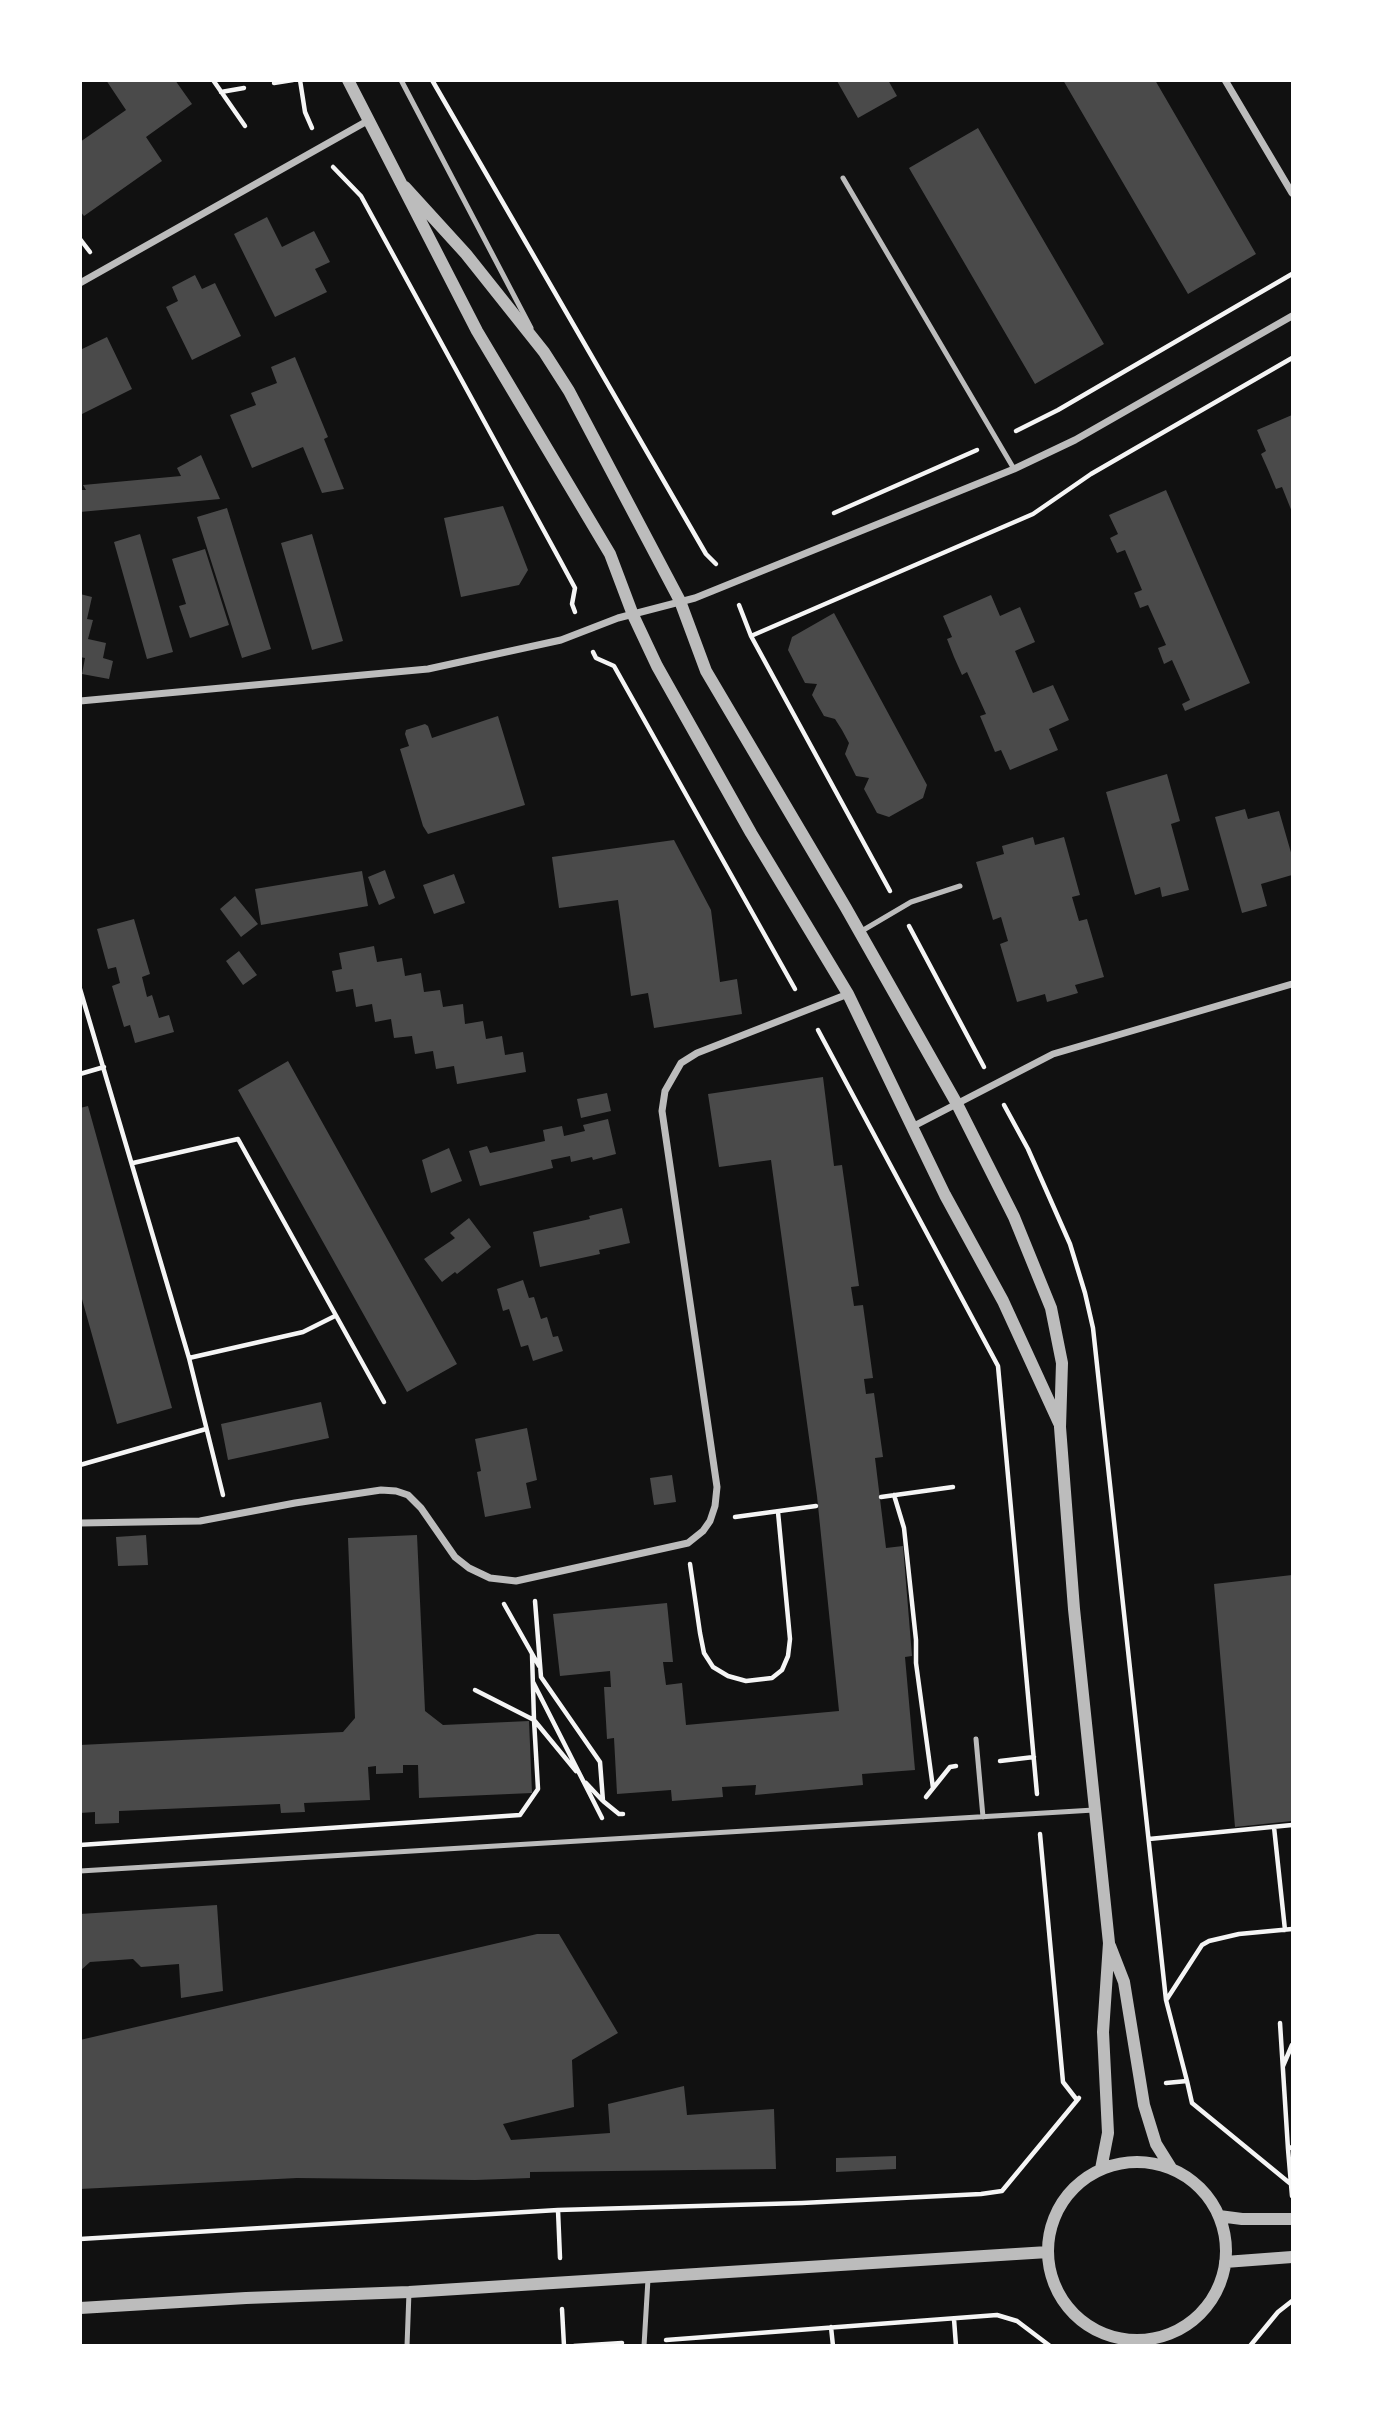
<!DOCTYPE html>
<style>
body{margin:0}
#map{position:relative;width:1373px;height:2426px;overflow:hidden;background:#111;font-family:"Noto Sans",sans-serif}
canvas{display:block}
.frame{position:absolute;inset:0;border:82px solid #fff;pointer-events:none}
</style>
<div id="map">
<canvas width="1373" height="2426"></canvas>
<div class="frame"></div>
</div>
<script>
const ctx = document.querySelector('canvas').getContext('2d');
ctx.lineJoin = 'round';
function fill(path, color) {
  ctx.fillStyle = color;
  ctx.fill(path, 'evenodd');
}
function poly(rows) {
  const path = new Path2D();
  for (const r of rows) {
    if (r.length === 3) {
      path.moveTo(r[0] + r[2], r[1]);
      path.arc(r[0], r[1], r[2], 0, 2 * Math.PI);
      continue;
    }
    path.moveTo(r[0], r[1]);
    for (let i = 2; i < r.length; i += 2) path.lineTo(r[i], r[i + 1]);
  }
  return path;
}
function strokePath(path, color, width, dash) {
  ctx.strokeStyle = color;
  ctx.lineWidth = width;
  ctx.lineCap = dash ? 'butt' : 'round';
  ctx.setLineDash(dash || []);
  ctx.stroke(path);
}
fill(poly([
 [106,80,175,80,192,104,146,137,162,161,84,216,80,211,80,142,126,110],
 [839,80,888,80,897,96,858,118,837,81],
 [1063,80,1155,80,1256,254,1188,294],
 [978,128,1104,344,1035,384,909,168],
 [267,217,282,247,314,231,330,262,315,269,327,292,275,317,234,234],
 [195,275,202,289,215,283,241,336,192,360,166,307,178,301,172,287],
 [107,337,132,389,80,415,80,350],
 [295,357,328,437,324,439,344,489,322,493,303,447,252,468,230,415,256,405,251,393,277,383,271,367],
 [1292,415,1292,512,1282,487,1276,489,1269,472,1261,454,1266,451,1257,430],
 [201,455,220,499,80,512,80,490,86,490,83,485,181,476,177,468],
 [1166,490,1250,683,1185,711,1182,704,1190,700,1172,660,1164,664,1158,648,1166,645,1148,605,1140,608,1134,593,1142,590,1125,550,1117,553,1110,538,1118,534,1109,515],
 [503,506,528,570,519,585,461,597,444,518],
 [227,508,271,649,242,658,197,517],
 [140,534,173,652,147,659,114,542],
 [312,534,343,641,312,650,281,543],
 [205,549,229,625,190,638,179,606,186,604,172,559],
 [80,594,92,597,87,619,93,620,88,639,106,643,103,658,113,661,109,679,82,674,85,658,80,657],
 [991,595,1000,616,1020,607,1035,642,1015,651,1033,693,1053,685,1069,720,1049,729,1058,750,1010,770,1001,750,995,752,980,716,986,714,967,672,962,675,954,657,947,639,952,637,943,616],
 [834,613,927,785,923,798,889,817,877,813,864,789,869,778,856,776,845,754,849,743,842,730,835,719,824,716,812,695,817,684,805,683,788,650,792,637],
 [498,716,525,805,428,834,423,826,400,749,409,746,405,734,406,730,425,724,428,726,432,738],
 [1167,774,1180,821,1171,824,1189,890,1162,897,1160,887,1135,895,1106,792],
 [1245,809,1248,819,1279,811,1292,856,1292,875,1261,884,1267,906,1242,913,1215,817],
 [1033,837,1035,845,1064,837,1080,895,1072,897,1079,921,1087,919,1104,977,1075,985,1078,993,1047,1002,1045,994,1017,1002,1000,944,1008,941,1001,917,993,920,976,862,1004,854,1002,846],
 [674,840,711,910,720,982,737,979,742,1014,654,1028,648,993,631,996,618,900,559,908,552,857],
 [385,870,395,898,379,905,368,877],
 [362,871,368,906,261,925,255,889],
 [454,874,465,903,434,914,423,885],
 [235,896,258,924,241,937,220,909],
 [134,919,150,974,142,977,147,997,152,995,159,1018,169,1015,174,1032,135,1043,130,1025,124,1027,112,986,120,983,116,967,108,969,97,929],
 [374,946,377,962,402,958,405,976,421,973,424,992,440,990,443,1007,463,1004,465,1024,483,1021,486,1039,502,1036,505,1055,523,1052,526,1072,457,1084,454,1066,436,1069,433,1051,415,1054,412,1036,394,1038,391,1019,375,1022,372,1004,356,1007,353,989,336,992,332,971,342,969,339,953],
 [239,951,257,975,243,985,226,961],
 [288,1061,457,1364,407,1392,238,1090],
 [823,1077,834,1166,842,1165,859,1286,851,1287,854,1306,863,1305,873,1378,864,1379,866,1394,874,1393,883,1457,875,1458,886,1548,903,1546,912,1656,905,1657,915,1770,862,1774,863,1785,755,1795,756,1785,722,1787,723,1797,672,1801,671,1790,617,1794,614,1738,607,1739,604,1687,611,1687,610,1671,560,1676,553,1614,667,1603,673,1662,663,1662,666,1685,682,1683,686,1725,839,1711,817,1496,771,1160,719,1167,708,1094],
 [607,1093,611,1111,581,1118,577,1099],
 [88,1106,172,1408,117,1424,80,1292,80,1108],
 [608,1119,616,1154,593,1160,592,1157,571,1162,570,1156,551,1160,553,1168,480,1186,469,1151,487,1146,490,1153,545,1141,543,1130,562,1126,564,1136,585,1131,583,1125],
 [449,1148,462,1181,431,1193,422,1160],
 [622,1208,630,1243,599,1250,600,1254,540,1267,533,1232,590,1219,589,1216],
 [469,1218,491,1247,457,1274,455,1272,442,1282,424,1259,455,1238,450,1233],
 [523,1280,529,1298,534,1297,541,1319,547,1317,553,1337,558,1336,563,1351,533,1361,528,1345,521,1347,509,1309,503,1311,497,1289],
 [321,1402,329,1438,228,1460,221,1424],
 [527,1428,537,1480,526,1483,531,1508,485,1517,477,1472,481,1471,475,1439],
 [672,1475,676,1502,654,1505,650,1478],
 [146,1535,148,1565,118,1566,116,1537],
 [417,1535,425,1711,443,1725,529,1721,532,1793,419,1798,418,1765,403,1765,403,1773,376,1774,376,1766,368,1767,370,1800,304,1803,305,1812,281,1813,280,1804,119,1811,119,1823,95,1824,95,1812,80,1813,80,1745,343,1732,355,1718,348,1538],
 [1292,1575,1292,1821,1235,1827,1214,1584],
 [217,1905,223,1991,181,1998,179,1964,141,1967,133,1959,90,1962,80,1971,80,1914],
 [537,1934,559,1934,618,2033,572,2060,574,2107,503,2124,511,2140,610,2133,608,2104,684,2086,687,2115,774,2109,776,2169,530,2172,530,2178,475,2180,297,2178,80,2189,80,2040],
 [896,2156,896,2169,836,2172,836,2158]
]), '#4a4a4a');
strokePath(poly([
 [213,80,245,126],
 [300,80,305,112,312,128],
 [432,80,706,554,716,564],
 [274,83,293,80],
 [221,92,244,88],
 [333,167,361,196,561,562,575,588,572,604,575,612],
 [80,239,90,252],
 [1016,431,1058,410,1292,274],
 [834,513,977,450],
 [739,605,751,636,890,891],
 [751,636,1033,514,1091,474,1292,358],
 [593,652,596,658,614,666,795,989],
 [909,926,984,1067],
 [80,989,189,1358,223,1495],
 [818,1030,998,1366,1037,1794],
 [80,1074,104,1067],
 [1004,1105,1028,1149,1070,1244,1085,1293,1093,1328,1166,2000,1187,2081],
 [133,1163,238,1139,384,1402],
 [189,1358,303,1332,335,1316],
 [80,1465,206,1429],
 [894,1495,904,1528,916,1640,916,1663,933,1788],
 [881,1497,953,1487],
 [735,1517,816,1506],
 [690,1564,700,1633,704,1653,713,1667,728,1676,746,1681,772,1678,782,1670,788,1656,790,1639,778,1512],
 [535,1601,541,1677,600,1762,603,1801,619,1814,623,1814],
 [504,1604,539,1666],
 [532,1654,534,1720,576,1771],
 [533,1682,602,1818],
 [1000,1761,1034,1757],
 [586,1783,602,1800],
 [926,1797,950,1767,956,1766],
 [1274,1827,1285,1930],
 [1040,1834,1063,2082,1077,2100],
 [1149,1839,1292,1825],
 [80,1845,520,1815,538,1789,534,1720,475,1690],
 [1167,1999,1202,1945,1209,1941,1239,1934,1292,1929],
 [1280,2023,1288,2149],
 [1283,2066,1292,2045],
 [1166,2083,1187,2081,1192,2103,1292,2185],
 [1292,2196,1288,2149,1292,2147],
 [558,2210,560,2258],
 [80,2239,558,2210,802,2203,981,2194,1002,2191,1079,2098],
 [562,2309,564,2346],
 [954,2319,956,2346],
 [831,2327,833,2346],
 [666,2340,997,2315,1017,2321,1050,2346],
 [574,2346,622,2343],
 [1250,2346,1278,2312,1292,2301]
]), '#f5f5f5', 4.5);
strokePath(poly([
 [401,80,531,328],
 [843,178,1014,469],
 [860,932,911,902,960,886],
 [976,1739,983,1817],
 [80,1871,1094,1810],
 [407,2346,409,2292],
 [644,2346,648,2279]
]), '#bcbcbc', 5);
strokePath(poly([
 [1225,80,1292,193],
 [80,283,369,120],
 [80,701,428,669,561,640,618,618,695,598,1014,469,1075,440,1292,316],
 [912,1127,1053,1054,1292,984],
 [80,1523,200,1521,295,1503,381,1490,396,1491,408,1495,421,1508,455,1557,469,1568,490,1578,516,1581,688,1543,703,1531,710,1521,715,1506,717,1487,662,1111,665,1091,681,1063,697,1053,848,994]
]), '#bcbcbc', 7);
strokePath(poly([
 [348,80,477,331,610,554,633,615,657,666,751,833,848,994,945,1195,1003,1301,1059,1423],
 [405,187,466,254,544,352,569,391,680,601,706,671,846,908,957,1104,1014,1217,1051,1308,1062,1363,1060,1427,1074,1609,1109,1943,1103,2032,1108,2133,1101,2169],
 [1110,1946,1124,1982,1144,2105,1156,2144,1171,2168],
 [1137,2251,89],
 [1219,2216,1242,2219,1292,2219],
 [1225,2262,1292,2257],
 [80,2308,246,2298,409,2292,1048,2252]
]), '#bcbcbc', 12);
</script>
